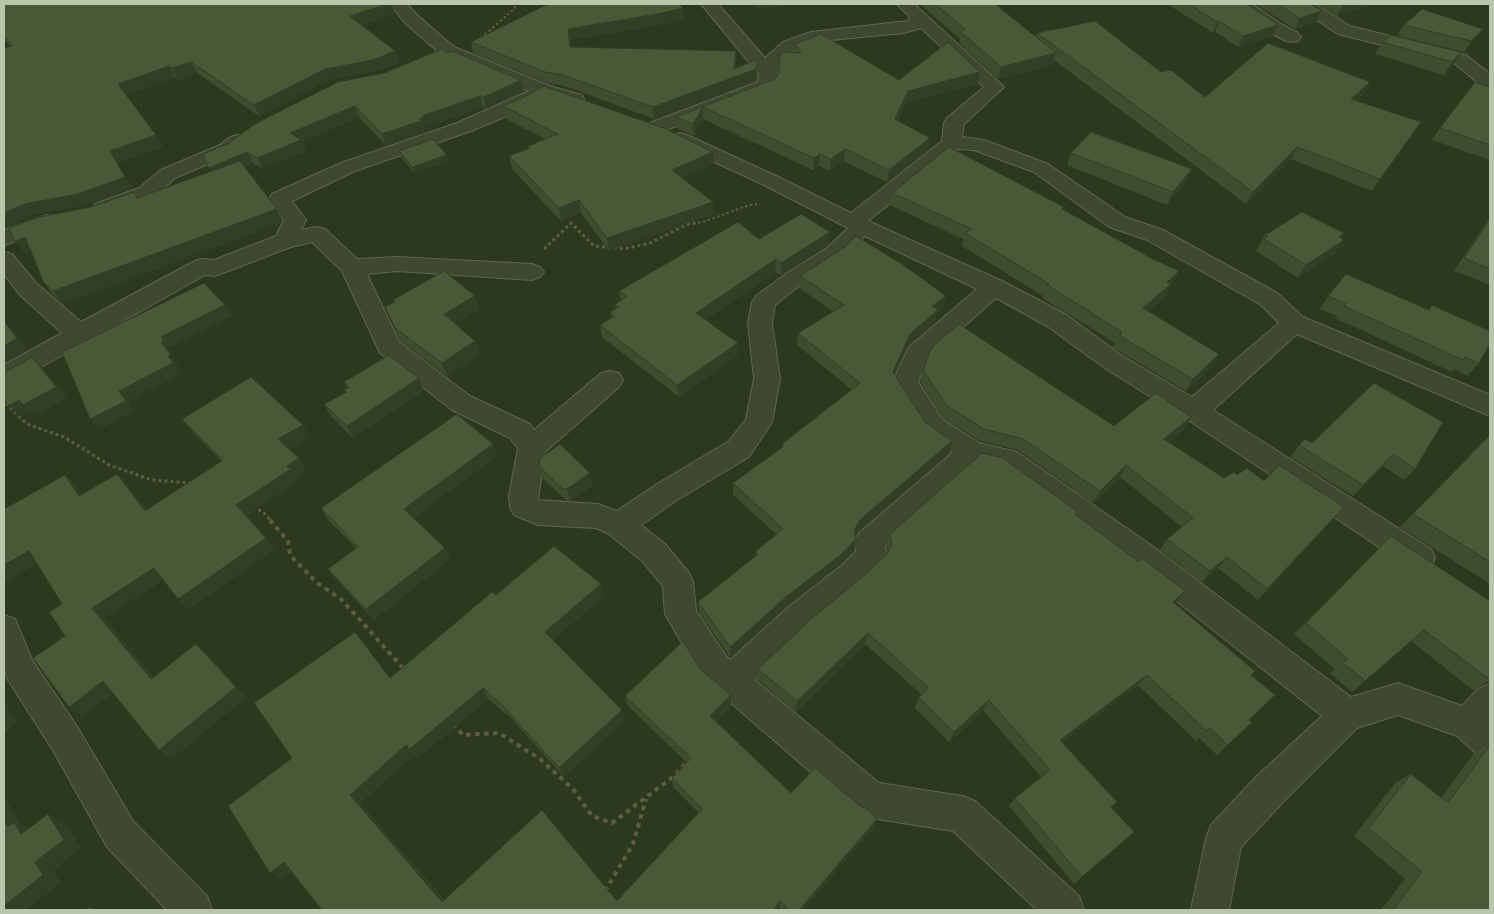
<!DOCTYPE html>
<style>
body{margin:0}
#map{position:relative;width:1494px;height:914px;overflow:hidden;background:#2d391e;font-family:"Roboto Condensed",sans-serif}
canvas{display:block}
.frame{position:absolute;inset:0;border:5px solid #bac6ac;pointer-events:none}
</style>
<div id="map">
<canvas width="1494" height="914"></canvas>
<div class="frame"></div>
</div>
<script>
const ctx = document.querySelector('canvas').getContext('2d');
ctx.lineJoin = 'round';
function poly(rows) {
  const path = new Path2D();
  for (const r of rows) {
    path.moveTo(r[0], r[1]);
    for (let i = 2; i < r.length; i += 2) path.lineTo(r[i], r[i + 1]);
  }
  return path;
}
function strokePath(path, color, width, dash) {
  ctx.strokeStyle = color;
  ctx.lineWidth = width;
  ctx.lineCap = dash ? 'butt' : 'round';
  ctx.setLineDash(dash || []);
  ctx.stroke(path);
}
function fill(path, color) {
  ctx.fillStyle = color;
  ctx.fill(path, 'evenodd');
}
const street = poly([
 [390,4,407,4,417,15,454,47,550,86,582,95,584,99,582,103,575,105,545,96,526,108,471,131,355,171,292,201,306,220,301,230,317,227,325,229,357,259,397,257,532,264,540,267,544,272,540,277,532,280,397,271,367,274,399,342,470,396,530,424,534,430,601,373,610,371,619,373,623,380,619,387,545,452,538,500,598,504,617,511,657,484,729,441,746,419,754,379,748,323,752,302,756,296,787,273,827,248,848,228,760,183,673,143,670,139,673,135,680,133,687,135,774,175,851,213,942,141,944,122,947,118,984,87,921,28,904,33,820,41,795,50,778,66,776,85,774,89,661,132,654,134,647,132,644,128,647,124,758,82,759,74,701,4,718,4,765,58,783,42,811,32,908,21,910,17,897,4,914,4,1004,87,964,124,962,137,984,140,1048,164,1125,217,1163,230,1277,293,1303,317,1490,395,1490,416,1297,334,1213,410,1431,549,1435,558,1431,567,1420,571,1409,567,1185,418,1106,369,1047,326,996,298,928,358,918,382,942,419,979,443,1017,452,1148,543,1351,697,1398,683,1462,706,1478,689,1490,684,1490,760,1478,755,1457,736,1398,715,1357,728,1284,801,1241,847,1229,910,1191,910,1206,838,1211,825,1258,775,1322,716,1126,561,999,469,977,464,885,546,887,555,883,564,864,583,808,629,755,680,879,783,962,796,975,801,1079,896,1084,910,1037,910,953,831,871,818,858,813,702,678,665,614,663,586,643,562,609,534,596,528,538,525,514,515,510,507,509,496,518,449,510,438,452,410,380,353,342,271,312,242,291,247,223,273,215,276,205,275,13,383,4,385,4,365,62,333,20,295,4,274,4,252,12,254,36,283,81,322,193,262,201,259,214,260,276,236,284,220,269,199,272,194,341,163,457,123,529,91,442,55,405,23,390,4],
 [957,149,974,150,1034,172,1109,227,1147,240,1261,305,1279,323,1192,397,1124,357,1065,314,1002,281,868,221,957,149],
 [865,236,977,289,909,347,892,383,924,433,952,453,859,533,854,542,856,551,842,565,786,609,730,660,726,656,696,611,693,582,689,573,665,544,641,525,677,500,749,457,772,422,780,379,772,323,775,305,803,283,843,258,865,236],
 [1234,4,1252,4,1281,24,1298,33,1301,37,1298,41,1292,42,1286,41,1269,32,1236,8,1234,4],
 [1296,4,1315,4,1350,26,1466,55,1490,74,1490,88,1483,87,1454,63,1338,34,1298,8,1296,4],
 [237,135,244,137,247,141,234,153,175,178,153,198,103,216,95,214,92,209,95,204,139,188,161,170,220,145,230,137,237,135],
 [47,215,55,217,58,222,55,227,4,245,4,230,47,215],
 [4,615,15,619,32,660,78,728,133,821,207,896,212,910,167,910,107,847,54,752,8,680,4,669,4,615]
]);
strokePath(street, '#5d6750', 2);
strokePath(poly([
 [481,38,515,8,514,4],
 [570,224,572,224],
 [688,224,703,222,749,205,760,204]
]), '#5d5d44', 2, [2.5, 2.5]);
strokePath(poly([
 [544,249,571,223,594,246,624,249,650,243,688,224,696,223],
 [6,403,27,424,64,437,109,465,152,480,191,483],
 [253,507,263,512,271,521]
]), '#5d5d44', 3, [3, 3]);
strokePath(poly([
 [270,520,288,541,290,555,317,583,341,599,404,669],
 [453,724,463,735,499,733,540,759,573,789,592,816,612,823,673,777,690,759],
 [605,891,633,844,646,799]
]), '#5d5d44', 4, [4.5, 4.5]);
fill(street, '#3f4932');
fill(poly([
 [4,4,392,4,395,13,361,25,395,51,399,63,376,71,329,80,259,116,197,73,178,80,175,77,126,95,163,147,117,163,132,188,86,205,34,215,10,46,4,39],
 [755,4,791,4,759,9],
 [920,4,995,4,1036,37,1037,33,1161,72,1205,97,1370,82,1363,94,1356,101,1413,134,1372,191,1291,159,1246,204,1054,60,1053,65,998,79,959,43,960,39],
 [1167,4,1247,4,1278,25,1273,36,1238,47,1215,32,1213,33],
 [1255,4,1310,4,1322,11,1316,22,1295,29],
 [1318,4,1375,4,1337,16],
 [684,19,659,25,570,40,571,47,736,62,736,68,757,75,756,81,654,119,565,86,548,83,473,53,471,42],
 [1404,25,1483,29,1475,40,1464,52,1397,36],
 [1382,42,1461,52,1453,65,1444,75,1375,54],
 [795,44,899,80,980,72,978,84,906,103,898,121,928,150,887,182,844,161,830,171,819,166,813,170,703,119,694,136,677,128,676,117,775,79,794,53],
 [448,53,524,91,486,109,483,107,427,127,427,129,423,130,424,132,386,146,359,117,302,142,306,151,263,169,253,163,245,167,276,208,282,220,281,223,63,304,54,296,44,283,31,251,25,253,15,241,211,171,229,143,384,73],
 [1490,87,1490,160,1432,140,1440,128],
 [503,106,713,152,714,164,682,178,713,214,609,251,581,213,561,221,512,169,509,156,528,149,528,146,545,139,506,119],
 [399,151,449,161,414,173,401,157],
 [1071,153,1186,181,1167,205,1067,165],
 [892,193,1063,209,1172,284,1170,286,1165,297,1148,311,1212,367,1186,391,1125,355,1113,347,1115,343,1042,298,1043,296,962,246,963,239,890,205],
 [1490,217,1490,285,1454,271],
 [1344,233,1341,239,1344,240,1335,253,1298,278,1256,251,1265,235],
 [759,239,829,244,781,275,775,272,705,320,738,355,679,397,602,337,600,325,611,318,610,312,616,309,615,304,621,301,619,291],
 [800,276,943,308,937,313,935,322,907,346,895,375,925,422,949,453,858,532,855,536,856,539,854,550,841,564,785,608,730,657,699,613,698,602,756,556,756,551,776,534,733,495,733,483,782,448,782,444,852,390,797,345,798,333,833,311,799,288],
 [1328,296,1428,310,1432,305,1479,363,1467,376,1454,369,1452,372,1335,318,1337,316,1320,309],
 [393,300,479,309,455,323,480,354,447,376,400,341,385,307,394,302],
 [923,370,1114,426,1191,417,1184,429,1168,442,1224,478,1237,475,1264,481,1344,507,1258,600,1218,568,1202,582,1160,550,1167,539,1182,527,1120,477,1093,503,1018,450,980,441,943,418,920,382],
 [344,382,424,391,353,438,331,416,324,404,346,392,344,390,347,388],
 [1374,383,1415,469,1404,480,1383,466,1353,496,1290,457,1299,445,1312,443],
 [182,419,310,437,289,449,306,470,296,477,298,481,246,516,275,549,189,609,178,599,163,580,104,618,153,677,207,654,246,697,171,759,113,693,82,716,69,707,65,636,62,604,37,564,65,475,77,487,82,494,127,486,147,510,221,461,191,430],
 [1490,435,1490,584,1400,527],
 [497,456,413,518,445,548,450,559,374,620,336,579,328,569,356,548,328,520,321,508],
 [539,466,593,485,570,501,566,500,542,478],
 [1078,512,1076,515,1176,604,1251,675,1249,720,1228,745,1217,755,1199,738,1196,741,1138,685,1062,742,1111,807,1082,877,1074,884,1009,806,1015,798,1041,777,983,710,949,742,915,708,919,697,922,695,865,644,796,712,758,680,758,669,868,572,888,552,887,547,890,534],
 [1391,536,1490,601,1490,683,1481,686,1474,691,1411,641,1365,681,1352,692,1330,673,1335,669,1294,634],
 [601,584,604,596,553,640,625,720,564,777,510,717,488,699,418,758,414,755,360,803,444,900,617,901,699,813,673,787,672,778,687,763,628,706,625,696,700,669,731,706,716,722,791,793,874,827,803,910,782,910,779,908,322,910,292,872,282,880,292,758,390,678,496,595],
 [1490,744,1490,910,1381,910,1405,879,1354,836,1395,783,1411,774,1441,798,1474,753]
]), '#3f4c2f');
fill(poly([
 [388,4,392,4,395,13,354,27,350,16],
 [759,4,791,4,759,9],
 [1346,4,1375,4,1337,16,1343,5],
 [683,8,684,19,659,25,570,40,571,58,570,47,568,29],
 [1322,11,1316,22,1295,29,1300,18],
 [1219,21,1215,32,1213,33,1217,22],
 [1278,25,1273,36,1238,47,1243,36],
 [1483,29,1475,40,1464,52,1471,41],
 [395,51,399,63,376,71,329,80,259,116,254,105,325,69],
 [736,51,736,62,735,77,757,63,756,81,654,119,653,107,734,69],
 [1461,52,1453,65,1444,75,1452,62],
 [1056,53,1053,65,998,79,1001,67],
 [191,62,197,73,178,80,172,68],
 [169,66,175,77,124,96,118,84],
 [980,72,978,84,906,103,893,131,895,119,908,91],
 [521,80,524,91,486,109,484,97],
 [1370,82,1363,94,1344,111,1351,99],
 [480,96,483,107,427,127,427,129,423,130,424,132,386,146,382,134,419,119,422,116],
 [355,106,359,117,302,142,306,151,263,169,257,158,290,133],
 [703,107,703,119,694,136,693,124],
 [1421,122,1413,134,1372,191,1380,179],
 [156,135,163,147,117,163,132,188,86,205,34,215,4,228,4,213,110,151],
 [930,138,928,150,887,182,889,170],
 [1297,147,1291,159,1246,204,1253,192],
 [845,149,844,161,830,171,831,159],
 [247,152,253,163,216,180,209,168],
 [713,152,714,164,673,182,672,170],
 [820,154,819,166,813,170,814,158],
 [447,155,449,161,414,173,412,167],
 [1192,169,1186,181,1167,205,1173,192],
 [579,200,581,213,561,221,559,208],
 [713,202,713,214,609,251,607,238],
 [276,208,282,220,281,223,263,230,63,304,53,291],
 [830,232,829,244,781,275,781,263],
 [1344,233,1337,245,1344,240,1335,253,1298,278,1306,265],
 [25,237,35,249,25,253,15,241],
 [776,259,775,272,697,325,696,313],
 [1179,271,1165,297,1137,321,1143,308,1167,282],
 [475,296,479,309,449,327,444,314],
 [946,296,943,308,937,313,935,322,907,346,890,384,893,372,910,334,932,306],
 [225,305,232,316,169,348,172,351,169,353,161,342,161,337],
 [4,320,28,350,4,363],
 [475,341,480,354,447,376,442,363],
 [738,343,738,355,679,397,677,385],
 [1219,354,1212,367,1186,391,1193,379],
 [171,355,179,366,176,367,181,374,128,402,135,411,99,430,90,419,119,391],
 [32,357,43,368,67,398,34,416,30,412,20,417,9,406],
 [419,378,424,391,353,438,347,426],
 [1191,417,1184,429,1157,451,1164,439],
 [303,425,310,437,286,451,278,439],
 [952,441,949,453,858,532,852,541,854,530,860,520],
 [493,444,497,456,410,521,404,509],
 [299,458,306,470,296,477,298,481,245,517,236,505,287,466],
 [1126,465,1120,477,1093,503,1100,491],
 [590,473,593,485,570,501,567,489],
 [117,474,127,486,156,522,145,511],
 [65,475,77,487,90,507,79,496],
 [266,538,275,549,189,609,178,599],
 [856,539,854,550,841,564,785,608,730,657,730,647,786,597],
 [445,548,450,559,374,620,366,609],
 [29,551,42,561,4,583,4,565],
 [1227,557,1218,568,1202,582,1210,571],
 [154,568,165,579,104,618,163,688,151,679,92,608],
 [601,584,604,596,550,643,545,632],
 [1185,591,1176,603,1164,613,1173,602],
 [868,633,865,644,796,712,797,701],
 [196,644,207,654,246,697,171,759,159,750],
 [1147,675,1138,685,1052,749,1060,740],
 [1490,679,1490,683,1481,686,1490,680],
 [103,681,116,691,82,716,69,707],
 [483,688,488,699,418,758,410,749],
 [731,695,731,706,711,726,710,716],
 [989,700,983,710,949,742,954,732],
 [4,701,17,723,4,733],
 [622,710,625,720,564,777,559,768],
 [406,745,414,755,360,803,450,908,442,902,350,795],
 [4,795,21,825,33,830,21,834,8,827,4,819],
 [48,814,65,822,81,848,54,870,61,883,26,910,4,910,4,906],
 [877,819,874,827,803,910,799,910],
 [284,862,296,869,282,880,270,873],
 [780,901,779,908,777,910,773,910],
 [90,907,99,910,92,910]
]), '#333e26');
const building = poly([
 [4,4,388,4,350,16,395,51,373,60,325,69,254,105,191,62,172,68,169,66,118,84,156,135,110,151,125,177,78,194,25,204,4,213,4,48,12,46,4,36,4,4],
 [548,4,679,4,683,8,658,14,568,29,570,47,736,51,734,69,755,60,757,63,756,69,653,107,563,75,545,72,471,42,548,4],
 [935,4,995,4,1056,53,1001,67,961,32,965,29,935,4],
 [1189,4,1247,4,1278,25,1243,36,1219,21,1217,22,1189,4],
 [1277,4,1310,4,1322,11,1300,18,1277,4],
 [1422,9,1483,29,1471,41,1404,25,1422,9],
 [1095,21,1161,72,1171,70,1205,97,1268,43,1370,82,1351,99,1421,122,1380,179,1297,147,1253,192,1037,33,1095,21],
 [821,34,899,80,948,42,980,72,908,91,895,119,930,138,889,170,845,149,831,159,820,154,814,158,703,107,693,124,676,117,775,79,778,74,780,56,784,52,801,53,795,44,821,34],
 [1391,35,1461,52,1452,62,1382,42,1391,35],
 [442,49,448,53,452,51,521,80,484,97,480,96,422,116,424,117,419,119,421,121,382,134,355,106,290,133,301,140,257,158,247,152,209,168,203,154,229,143,255,124,338,82,384,73,442,49],
 [1475,82,1490,87,1490,145,1440,128,1475,82],
 [544,86,666,129,713,152,672,170,713,202,607,238,579,200,559,208,509,156,530,148,528,146,558,134,503,106,524,97,544,86],
 [1091,132,1192,169,1173,192,1071,153,1091,132],
 [433,139,447,155,412,167,399,151,433,139],
 [949,147,1064,207,1062,209,1151,258,1179,271,1167,282,1171,284,1143,308,1219,354,1193,379,1131,343,1119,334,1122,332,1047,285,1049,284,965,233,972,229,892,193,949,147],
 [240,161,276,208,274,210,53,291,44,283,25,237,15,241,9,228,39,217,91,207,134,192,137,198,240,161],
 [1302,212,1344,233,1339,237,1344,240,1306,265,1264,239,1268,236,1265,235,1302,212],
 [801,214,830,232,781,263,776,259,696,313,738,343,677,385,600,325,614,316,610,312,619,307,615,304,627,297,619,291,738,222,759,239,801,214],
 [1490,219,1490,269,1464,258,1490,219],
 [856,236,902,264,946,296,932,306,938,310,910,334,893,372,925,422,952,441,860,520,854,530,856,539,843,553,786,597,730,647,698,602,758,554,756,551,783,529,733,483,784,446,782,444,860,383,798,333,844,305,800,276,845,247,856,236],
 [444,271,475,296,444,314,475,341,442,363,395,328,385,307,395,302,393,300,444,271],
 [1346,274,1429,310,1432,305,1490,331,1490,344,1479,363,1465,357,1463,360,1344,306,1346,304,1328,296,1346,274],
 [204,283,225,305,161,337,164,340,161,342,171,355,168,356,173,363,119,391,126,401,90,419,62,352,204,283],
 [4,321,17,338,4,346,4,321],
 [959,324,1114,426,1156,393,1191,417,1164,439,1224,478,1234,472,1237,475,1247,468,1264,481,1279,465,1344,507,1267,589,1227,557,1210,571,1167,539,1193,518,1126,465,1100,491,1023,439,984,429,947,406,923,370,932,347,959,324],
 [389,355,419,378,347,426,324,404,347,392,344,390,349,387,344,382,389,355],
 [32,357,56,387,23,405,19,400,9,406,4,399,4,373,32,357],
 [251,377,303,425,278,439,299,458,287,466,291,469,236,505,266,538,178,599,154,568,92,608,151,679,196,644,236,687,159,750,103,681,69,707,33,658,65,636,49,612,62,604,29,551,4,565,4,509,65,475,79,496,117,474,145,511,223,460,182,419,251,377],
 [1374,383,1443,422,1415,469,1393,454,1363,485,1299,445,1305,439,1312,443,1374,383],
 [457,414,493,444,404,509,445,548,366,609,328,569,358,547,321,508,457,414],
 [1490,435,1490,562,1413,514,1490,435],
 [560,444,590,473,567,489,563,489,539,466,540,458,560,444],
 [982,453,1003,458,1078,512,1075,514,1138,561,1142,558,1185,591,1173,602,1255,671,1251,675,1275,695,1249,720,1252,722,1228,745,1210,728,1207,731,1147,675,1060,740,1117,802,1111,807,1134,832,1082,877,1015,798,1050,770,989,700,954,732,919,697,929,688,868,633,797,701,758,669,811,619,868,572,888,553,892,544,890,534,982,453],
 [1391,536,1490,601,1490,680,1424,630,1365,681,1343,663,1348,659,1306,623,1391,536],
 [554,546,601,584,545,632,622,710,559,768,504,707,483,688,410,749,406,745,350,795,442,902,542,810,617,901,702,809,672,778,691,758,625,696,683,641,700,669,731,695,710,716,791,793,815,768,860,806,867,809,877,819,799,910,789,910,780,901,773,910,322,910,284,862,270,873,228,806,292,758,254,703,355,632,390,678,492,592,496,595,554,546],
 [1490,745,1490,910,1393,910,1422,872,1369,828,1411,774,1448,803,1490,745],
 [48,814,64,840,35,862,43,875,4,906,4,819,8,827,14,822,21,834,48,814],
 [90,907,92,910,86,910,90,907]
]);
fill(building, '#495837');
strokePath(building, '#333e26', 1);
</script>
